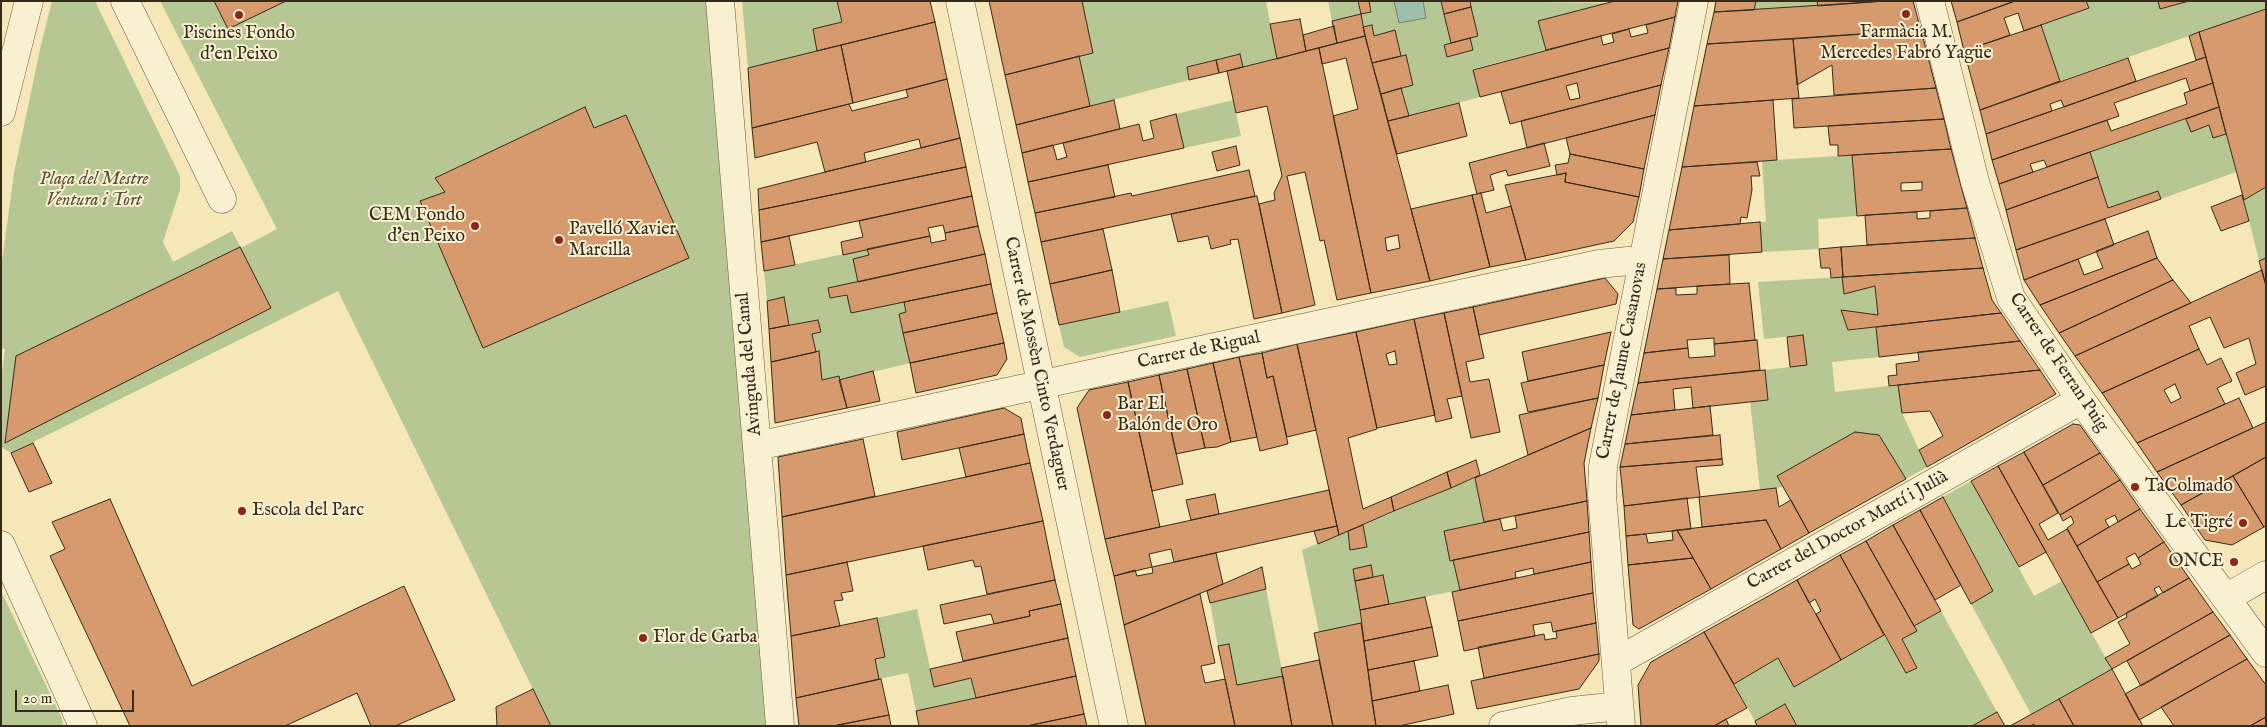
<!DOCTYPE html>
<meta charset="utf-8">
<style>
body{margin:0}
#map{position:relative;width:2267px;height:727px;overflow:hidden;background:#f6e7b8;font-family:"IM FELL English",serif}
canvas{display:block}
.frame{position:absolute;inset:0;border:2px solid #352b1d;pointer-events:none}
.scale{position:absolute;left:15px;top:690px;width:119px;height:22px;box-sizing:border-box;border:2px solid #352b1d;border-top:0;padding-left:6px;font-size:15px;line-height:18px;white-space:nowrap;color:#352b1d;-webkit-text-stroke:4px #f9efd1;paint-order:stroke}
</style>
<div id="map">
<canvas width="2267" height="727"></canvas>
<div class="frame"></div>
<div class="scale">20 m</div>
</div>
<script>
const ctx = document.querySelector('canvas').getContext('2d');
ctx.lineJoin = 'round';
function fill(path, color) {
  ctx.fillStyle = color;
  ctx.fill(path, 'evenodd');
}
function poly(rows) {
  const path = new Path2D();
  for (const r of rows) {
    path.moveTo(r[0], r[1]);
    for (let i = 2; i < r.length; i += 2) path.lineTo(r[i], r[i + 1]);
  }
  return path;
}
function strokePath(path, color, width, dash) {
  ctx.strokeStyle = color;
  ctx.lineWidth = width;
  ctx.lineCap = dash ? 'butt' : 'round';
  ctx.setLineDash(dash || []);
  ctx.stroke(path);
}
function write(font, color, halo, rows, align = 'center') {
  ctx.font = font + ' "IM FELL English",serif';
  ctx.lineWidth = 4;
  ctx.setLineDash([]);
  ctx.textBaseline = 'middle';
  ctx.strokeStyle = halo;
  ctx.fillStyle = color;
  for (const [text, x, y, turn = 0] of rows) {
    ctx.save();
    ctx.translate(x, y);
    ctx.rotate((+turn || 0) * Math.PI / 180);
    ctx.textAlign = isNaN(turn) ? turn : align;
    if (halo) ctx.strokeText(text, 0, 0);
    ctx.fillText(text, 0, 0);
    ctx.restore();
  }
}
fill(poly([
 [52,1,95,1,180,176,180,190,163,242,173,262,232,231,241,248,277,229,160,1,731,1,789,726,551,726,338,291,11,453,1,447,1,381,5,349,1,348,1,269,14,173,41,45],
 [742,1,837,1,842,22,813,29,817,51,748,68],
 [1082,1,1266,1,1277,59,1243,67,1240,54,1187,67,1189,80,1090,106,1079,56],
 [1328,1,1358,1,1361,14,1371,12,1369,1,1441,1,1451,43,1444,45,1447,57,1473,50,1470,38,1478,36,1470,1,1610,3,1538,21,1546,50,1473,69,1480,97,1409,116,1401,88,1413,84,1406,55,1401,56,1395,31,1374,36,1372,25,1363,27,1332,21],
 [1756,1,1817,1,1818,6,1754,10],
 [2086,1,2158,1,2160,9,2189,1,2266,1,2266,9,2060,81,2041,25,2088,8],
 [1233,100,1241,136,1184,148,1176,114],
 [2186,119,2191,131,2209,125,2213,138,2226,134,2236,172,2161,199,2157,191,2108,208,2090,152],
 [1852,155,1857,216,1818,219,1819,249,1762,252,1760,222,1766,222,1762,161],
 [2266,187,2266,258,2259,261,2244,200],
 [867,249,869,255,853,259,858,282,829,288,830,298,847,295,904,302,906,312,899,314,910,363,839,380,838,376,822,380,819,352,816,352,812,334,821,332,818,320,789,325,784,298,767,301,764,271],
 [1842,277,1844,294,1875,286,1878,315,1841,311,1848,330,1876,327,1879,357,1832,362,1835,392,1898,385,1902,413,1927,467,1906,479,1879,435,1855,433,1783,487,1760,490,1750,401,1768,400,1765,370,1790,367,1803,335,1764,339,1758,282],
 [1168,301,1176,336,1080,357,1064,347,1059,325],
 [1475,478,1484,522,1444,531,1450,561,1453,560,1460,590,1389,604,1383,575,1373,577,1371,565,1354,569,1361,623,1319,632,1302,550,1348,531,1351,550,1367,547,1363,525],
 [1971,481,2034,596,2062,581,2112,669,2031,714,1971,604,1993,591,1943,497],
 [1266,589,1283,676,1237,685,1229,644,1218,646,1210,603],
 [1,591,62,719,63,726,1,726],
 [917,609,934,686,971,678,975,698,916,711,908,673,879,679,875,659,885,656,877,618],
 [1941,611,1997,712,1972,726,1797,726,1785,704,1755,721,1734,684,1778,658,1794,686,1884,635,1906,673,1917,667,1902,639,1916,631,1914,626]
]), '#b7c793');
const water = poly([
 [1394,1,1423,1,1426,18,1399,23,1394,1]
]);
fill(water, '#9dc0ac');
strokePath(water, '#738473', 1);
const building = poly([
 [214,1,286,1,228,29,214,1],
 [837,1,930,1,935,22,817,51,813,29,842,22,837,1],
 [989,1,1082,1,1093,53,1005,75,989,1],
 [1358,1,1369,1,1371,12,1361,14,1358,1],
 [1441,1,1470,1,1471,7,1444,14,1441,1],
 [1615,1,1678,1,1675,17,1546,50,1538,21,1615,1],
 [1716,1,1756,1,1754,10,1714,12,1716,1],
 [1817,1,1885,1,1818,6,1817,1],
 [1885,1,1913,1,1921,30,1707,44,1714,12,1885,1],
 [1951,1,2015,1,1957,22,1951,1],
 [2015,1,2086,1,2089,8,2024,31,2018,13,2004,18,2010,35,1964,51,1957,22,2015,1],
 [2158,1,2189,1,2160,9,2158,1],
 [1471,7,1478,36,1451,43,1444,14,1471,7],
 [2266,9,2266,187,2244,200,2199,32,2266,9],
 [1361,14,1365,36,1337,43,1332,21,1361,14],
 [1675,17,1669,48,1480,97,1473,70,1601,36,1603,45,1614,42,1612,34,1629,29,1631,37,1648,33,1646,25,1675,17],
 [1300,19,1306,51,1277,59,1270,24,1300,19],
 [935,22,947,79,853,103,841,45,935,22],
 [1372,25,1374,36,1395,30,1401,56,1372,63,1363,27,1372,25],
 [2041,25,2060,81,1980,110,1964,51,2041,25],
 [1334,26,1337,43,1306,51,1303,35,1334,26],
 [1921,30,1936,88,1834,95,1832,65,1797,85,1793,39,1921,30],
 [2199,32,2206,57,2196,60,2189,36,2199,32],
 [1365,36,1430,281,1371,293,1333,116,1358,109,1346,58,1322,64,1319,48,1365,36],
 [1398,235,1400,248,1387,251,1385,238,1398,235],
 [1470,38,1473,50,1447,57,1444,45,1470,38],
 [1793,39,1799,98,1694,106,1707,44,1793,39],
 [841,45,853,103,752,128,748,68,841,45],
 [1319,48,1371,293,1337,300,1324,240,1320,241,1305,172,1287,176,1315,305,1282,313,1259,204,1275,200,1274,193,1282,176,1267,106,1236,113,1227,71,1319,48],
 [1669,48,1661,85,1510,124,1501,92,1669,48],
 [1577,83,1580,98,1570,100,1566,86,1577,83],
 [1240,54,1243,67,1219,73,1216,60,1240,54],
 [1406,55,1413,85,1381,94,1372,63,1406,55],
 [1079,56,1090,106,1016,125,1005,75,1079,56],
 [2206,57,2213,83,2190,91,2186,78,2114,103,2119,116,1992,160,1986,134,2206,57],
 [2128,58,2136,81,2064,107,2061,100,2050,104,2052,111,1986,134,1980,110,2128,58],
 [1216,60,1219,73,1189,80,1187,67,1216,60],
 [947,79,960,138,921,148,919,139,864,153,866,162,825,172,817,142,755,158,752,128,849,104,852,111,908,97,906,90,947,79],
 [2213,83,2219,107,2047,167,2044,160,2030,164,2033,172,1999,184,1992,160,2107,120,2111,131,2187,104,2184,93,2213,83],
 [1661,85,1655,115,1527,148,1521,121,1661,85],
 [1401,88,1409,116,1388,121,1381,94,1401,88],
 [1936,88,1944,119,1794,128,1792,99,1936,88],
 [1114,100,1120,129,1022,153,1016,125,1114,100],
 [1773,100,1777,160,1682,167,1694,106,1773,100],
 [1459,103,1467,136,1397,154,1388,121,1459,103],
 [585,107,594,128,626,115,689,258,483,348,420,201,445,192,435,178,585,107],
 [2219,107,2226,134,2213,138,2209,125,2191,132,2186,119,2219,107],
 [1176,114,1184,148,1028,182,1022,153,1053,145,1057,160,1067,157,1063,143,1139,124,1143,141,1154,138,1150,121,1176,114],
 [1655,115,1644,169,1570,154,1566,138,1655,115],
 [1944,119,1951,149,1838,156,1838,145,1830,145,1828,126,1944,119],
 [960,138,966,167,759,210,758,189,960,138],
 [1544,143,1550,166,1508,176,1506,170,1490,175,1494,190,1477,194,1469,163,1544,143],
 [1236,146,1240,165,1217,171,1212,152,1236,146],
 [1951,149,1967,208,1857,216,1852,155,1951,149],
 [1922,182,1922,190,1901,191,1901,183,1922,182],
 [2090,152,2098,177,2006,210,1999,184,2090,152],
 [1570,154,1644,169,1639,197,1565,182,1566,173,1557,175,1555,165,1568,163,1570,154],
 [1757,162,1760,176,1751,176,1752,190,1747,218,1741,217,1740,224,1669,230,1682,167,1757,162],
 [1108,165,1115,197,1035,213,1028,182,1108,165],
 [966,167,972,196,761,242,759,210,966,167],
 [1249,170,1255,196,1041,242,1035,213,1131,193,1132,196,1249,170],
 [1566,173,1565,182,1639,197,1633,222,1614,241,1526,260,1505,185,1566,173],
 [2098,177,2108,208,2158,191,2161,199,2016,250,2006,210,2098,177],
 [1481,193,1486,213,1511,206,1526,260,1490,267,1472,195,1481,193],
 [1472,195,1490,267,1430,281,1411,209,1472,195],
 [2242,195,2249,221,2221,231,2211,207,2242,195],
 [972,196,978,226,945,233,943,225,928,228,930,236,843,255,841,242,863,237,859,221,972,196],
 [1257,196,1282,313,1254,319,1238,239,1230,240,1231,244,1211,249,1208,236,1178,242,1171,214,1257,196],
 [1967,208,1975,238,1867,245,1865,215,1917,212,1917,219,1930,218,1930,211,1967,208],
 [2105,219,2114,245,2024,280,2016,250,2105,219],
 [1760,222,1762,252,1663,259,1669,230,1760,222],
 [978,226,985,254,858,282,853,259,869,255,867,249,930,236,931,243,946,240,945,233,978,226],
 [1103,229,1112,270,1050,284,1041,242,1103,229],
 [2148,231,2157,258,2040,305,2024,280,2078,259,2084,275,2103,268,2096,251,2148,231],
 [789,236,795,265,764,271,761,242,789,236],
 [1975,238,1983,268,1843,277,1841,247,1975,238],
 [240,247,271,308,5,443,16,356,240,247],
 [1841,247,1843,277,1831,278,1830,268,1821,268,1819,249,1841,247],
 [985,254,991,284,851,313,847,295,830,298,828,288,985,254],
 [1729,255,1730,284,1657,289,1663,259,1729,255],
 [2157,258,2173,280,2059,333,2040,305,2157,258],
 [2266,258,2266,286,2259,261,2266,258],
 [1983,268,1992,300,2001,313,1848,330,1841,310,1878,315,1875,286,1844,294,1842,277,1983,268],
 [1112,270,1120,312,1059,325,1050,284,1112,270],
 [2262,270,2266,286,2266,386,2245,395,2236,373,2256,364,2249,338,2224,348,2210,317,2189,326,2199,349,2102,393,2075,356,2262,270],
 [1605,278,1618,294,1616,304,1479,335,1473,307,1605,278],
 [2173,280,2191,303,2075,356,2059,333,2173,280],
 [1749,283,1755,340,1714,344,1714,338,1687,340,1688,348,1644,353,1657,289,1676,288,1676,295,1697,294,1697,286,1749,283],
 [991,284,997,313,903,333,899,314,906,312,904,302,991,284],
 [784,297,789,325,769,329,767,301,784,297],
 [1473,307,1484,358,1466,362,1470,382,1489,379,1500,432,1471,438,1444,313,1473,307],
 [997,313,1004,343,910,363,903,333,997,313],
 [1444,313,1462,396,1447,399,1452,418,1436,422,1414,319,1444,313],
 [2001,313,2020,341,1879,357,1876,327,2001,313],
 [1414,319,1435,415,1377,428,1356,332,1414,319],
 [1395,351,1397,364,1389,365,1386,354,1395,351],
 [818,320,821,332,812,334,816,352,771,362,769,329,818,320],
 [1356,332,1377,429,1348,438,1363,509,1391,497,1394,511,1339,535,1297,344,1356,332],
 [1611,332,1604,365,1528,381,1522,352,1611,332],
 [1803,335,1807,365,1790,367,1787,337,1803,335],
 [1757,340,1760,370,1638,383,1644,353,1688,348,1689,358,1715,356,1714,344,1757,340],
 [2020,341,2040,370,1889,386,1888,376,1897,375,1896,364,1919,361,1918,352,2020,341],
 [1004,343,1007,359,997,375,916,393,910,363,1004,343],
 [1297,344,1316,430,1287,437,1273,376,1267,378,1262,353,1297,344],
 [2199,349,2207,365,2221,358,2232,381,2217,388,2225,404,2137,443,2102,393,2199,349],
 [2175,384,2181,398,2171,403,2164,390,2175,384],
 [819,351,822,380,839,376,847,408,775,423,771,362,819,351],
 [1262,353,1267,378,1273,376,1288,444,1260,451,1239,357,1262,353],
 [1239,357,1257,437,1231,442,1213,363,1239,357],
 [1213,363,1231,442,1217,447,1205,448,1187,369,1213,363],
 [1604,365,1598,398,1528,412,1521,383,1604,365],
 [1187,369,1205,448,1176,454,1159,375,1187,369],
 [1765,370,1768,400,1693,408,1691,387,1673,389,1675,410,1631,415,1638,383,1765,370],
 [2040,370,2056,394,1927,467,1919,450,1943,436,1930,411,1902,413,1898,385,2040,370],
 [873,371,880,401,847,408,839,380,873,371],
 [1159,375,1183,484,1152,491,1128,382,1159,375],
 [1128,382,1160,527,1105,539,1077,408,1089,390,1128,382],
 [1598,398,1591,428,1528,455,1519,415,1598,398],
 [2239,398,2253,428,2157,472,2137,443,2239,398],
 [1710,406,1713,435,1625,444,1631,415,1710,406],
 [1004,408,1021,418,1024,434,902,460,897,432,1004,408],
 [2266,422,2266,457,2181,505,2157,472,2266,422],
 [2073,424,2080,425,2100,453,2043,485,2024,452,2073,424],
 [1591,428,1584,463,1587,501,1484,522,1475,478,1591,428],
 [1855,432,1879,435,1906,479,1809,533,1777,476,1855,432],
 [1024,434,1030,463,966,477,959,448,1024,434],
 [1720,435,1722,459,1620,467,1625,444,1720,435],
 [863,439,875,496,782,517,778,457,863,439],
 [33,443,52,483,29,492,11,453,33,443],
 [2024,452,2058,513,2039,524,2048,540,2067,529,2118,618,2091,633,1998,466,2024,452],
 [2100,453,2120,480,2060,515,2043,485,2100,453],
 [2266,457,2266,526,2264,527,2233,476,2266,457],
 [1722,459,1723,465,1696,467,1700,497,1624,506,1620,467,1722,459],
 [1476,460,1480,475,1451,488,1447,472,1476,460],
 [1030,463,1043,521,786,575,782,517,1030,463],
 [1998,466,2046,552,2019,567,1971,481,1998,466],
 [1447,472,1451,488,1394,511,1391,497,1447,472],
 [2233,476,2264,527,2232,545,2205,540,2181,505,2233,476],
 [2120,480,2140,509,2118,522,2115,515,2105,520,2109,527,2077,546,2067,528,2074,523,2071,516,2063,521,2060,515,2120,480],
 [1776,488,1779,507,1791,500,1809,533,1781,549,1766,520,1702,527,1699,497,1776,488],
 [1329,490,1337,526,1174,562,1171,549,1149,554,1152,567,1114,576,1105,539,1329,490],
 [1215,494,1219,514,1191,520,1186,500,1215,494],
 [1943,497,1993,591,1971,604,1920,510,1943,497],
 [1687,498,1691,529,1626,536,1624,506,1687,498],
 [110,499,192,686,404,586,455,700,395,726,371,726,357,693,285,726,130,726,50,556,65,549,52,522,110,499],
 [1587,501,1589,532,1450,561,1444,531,1500,519,1503,531,1517,528,1515,516,1587,501],
 [2140,509,2164,542,2138,558,2135,553,2126,558,2129,564,2097,582,2077,546,2140,509],
 [1920,510,1961,585,1935,600,1893,525,1920,510],
 [1766,520,1781,549,1711,589,1677,530,1766,520],
 [1043,521,1055,580,987,594,981,566,975,567,973,560,928,570,923,546,1043,521],
 [1363,525,1367,547,1350,550,1348,531,1363,525],
 [1893,525,1941,611,1914,626,1866,541,1893,525],
 [1337,526,1339,535,1318,544,1314,531,1337,526],
 [1677,530,1693,558,1628,565,1626,536,1646,534,1648,543,1673,540,1672,531,1677,530],
 [1589,532,1591,562,1534,574,1533,568,1515,572,1516,578,1460,590,1453,560,1589,532],
 [1866,541,1917,631,1902,639,1917,668,1906,673,1840,555,1866,541],
 [2164,542,2189,578,2163,593,2159,586,2154,589,2158,596,2118,618,2097,582,2129,564,2132,569,2141,564,2138,558,2164,542],
 [1216,553,1223,584,1124,625,1114,576,1135,570,1137,576,1153,573,1152,567,1216,553],
 [1840,555,1884,635,1841,660,1816,614,1821,611,1815,599,1809,603,1797,580,1840,555],
 [1693,558,1711,589,1639,629,1633,625,1628,565,1693,558],
 [847,562,853,591,841,593,843,600,834,601,840,626,791,636,786,575,847,562],
 [1591,562,1593,593,1458,621,1452,592,1591,562],
 [1371,565,1373,577,1355,581,1353,569,1371,565],
 [1262,567,1266,589,1210,603,1207,591,1262,567],
 [1383,575,1389,604,1360,610,1355,581,1383,575],
 [2189,578,2213,612,2112,669,2105,658,2130,644,2118,622,2127,617,2126,613,2189,578],
 [1055,580,1061,604,1029,611,1030,616,994,624,991,614,944,624,940,605,1055,580],
 [1797,580,1841,660,1794,687,1778,658,1734,684,1704,632,1797,580],
 [1593,593,1596,623,1553,632,1551,622,1533,625,1535,636,1464,651,1458,621,1593,593],
 [1200,594,1215,663,1201,666,1205,683,1225,679,1235,726,1146,726,1124,625,1200,594],
 [1425,597,1432,627,1364,641,1360,610,1425,597],
 [1061,604,1068,638,963,661,956,632,1030,616,1029,611,1061,604],
 [2213,612,2230,635,2141,686,2127,661,2213,612],
 [877,618,885,657,875,659,879,679,796,698,791,636,877,618],
 [1361,623,1376,726,1333,726,1314,633,1361,623],
 [1596,623,1599,654,1484,678,1478,647,1544,634,1545,640,1557,638,1556,631,1596,623],
 [1432,627,1438,656,1368,670,1364,641,1432,627],
 [1704,632,1747,708,1714,726,1641,726,1638,685,1651,662,1704,632],
 [2230,635,2247,659,2139,720,2125,694,2230,635],
 [1068,638,1076,676,976,698,971,678,934,687,930,669,1068,638],
 [1229,644,1237,685,1283,676,1292,726,1235,726,1218,646,1229,644],
 [1599,654,1599,661,1579,689,1477,709,1471,681,1599,654],
 [2247,659,2266,685,2266,717,2250,726,2174,726,2161,707,2247,659],
 [1319,660,1333,726,1292,726,1281,668,1319,660],
 [1414,661,1420,691,1372,701,1368,670,1414,661],
 [2112,669,2143,726,2074,726,2059,699,2112,669],
 [1076,676,1084,714,1027,726,919,726,916,711,1076,676],
 [881,679,889,715,833,726,799,726,796,698,881,679],
 [1448,685,1454,714,1399,726,1376,726,1372,701,1448,685],
 [533,689,551,726,497,726,496,707,533,689],
 [2059,699,2074,726,2035,726,2034,724,2030,726,2010,726,2059,699],
 [1785,704,1797,726,1757,726,1755,721,1785,704],
 [1997,712,2005,726,1972,726,1997,712],
 [1084,714,1087,726,1027,726,1084,714],
 [889,715,891,726,833,726,889,715],
 [2266,717,2266,726,2250,726,2266,717],
 [1726,719,1729,726,1714,726,1726,719]
]);
fill(building, '#d69a6d');
strokePath(building, '#352b1d', 1);
const street = poly([
 [125,1,222,199],
 [720,1,780,726],
 [960,1,1114,726],
 [1930,1,1975,182,2011,298,2081,400,2266,653],
 [1,112,29,1],
 [757,446,1599,264,1628,261,1642,262],
 [1,545,83,726],
 [2226,598,2266,575],
 [1616,662,2081,400],
 [1503,726,1572,711,1619,706],
 [1621,726,1602,495,1603,466,1694,1]
]);
strokePath(street, '#655a44', 29);
strokePath(street, '#f9efd1', 28);
for (const [x, y, r, color] of [
 [1906,14,5,"#8f2418"],
 [239,15,5,"#8f2418"],
 [475,226,5,"#8f2418"],
 [559,240,5,"#8f2418"],
 [1107,415,5,"#8f2418"],
 [2135,487,5,"#8f2418"],
 [242,511,5,"#8f2418"],
 [2243,523,5,"#8f2418"],
 [2234,562,5,"#8f2418"],
 [643,638,5,"#8f2418"]
]) {
  const dot = new Path2D();
  dot.arc(x, y, r, 0, 2 * Math.PI);
  ctx.fillStyle = color;
  ctx.fill(dot);
  strokePath(dot, '#f9efd1', 2);
}
write('18px', '#352b1d', '#f9efd1', [
 ["Farmàcia M.",1906,33,"center"],
 ["Mercedes Fabró Yagüe",1906,54,"center"],
 ["Piscines Fondo",239,34,"center"],
 ["d'en Peixo",239,55,"center"],
 ["CEM Fondo",465,216,"right"],
 ["d'en Peixo",465,237,"right"],
 ["Pavelló Xavier",569,230],
 ["Marcilla",569,251],
 ["Bar El",1117,405],
 ["Balón de Oro",1117,426],
 ["TaColmado",2145,487],
 ["Escola del Parc",252,511],
 ["Le Tigré",2233,523,"right"],
 ["ONCE",2224,562,"right"],
 ["Flor de Garba",653,638]
], 'left');
write('italic 18px', '#56523a', '#f9efd1', [
 ["Plaça del Mestre",94,180],
 ["Ventura i Tort",94,201]
]);
write('18px', '#352b1d', '#f9efd1', [
 ["Carrer de Rigual",1199,351,-12],
 ["Carrer de Jaume Casanovas",1623,361,-79],
 ["Carrer de Ferran Puig",2058,363,56],
 ["Avinguda del Canal",750,364,-95],
 ["Carrer de Mossèn Cinto Verdaguer",1036,364,78],
 ["Carrer del Doctor Martí i Julià",1848,531,-29]
]);
</script>
